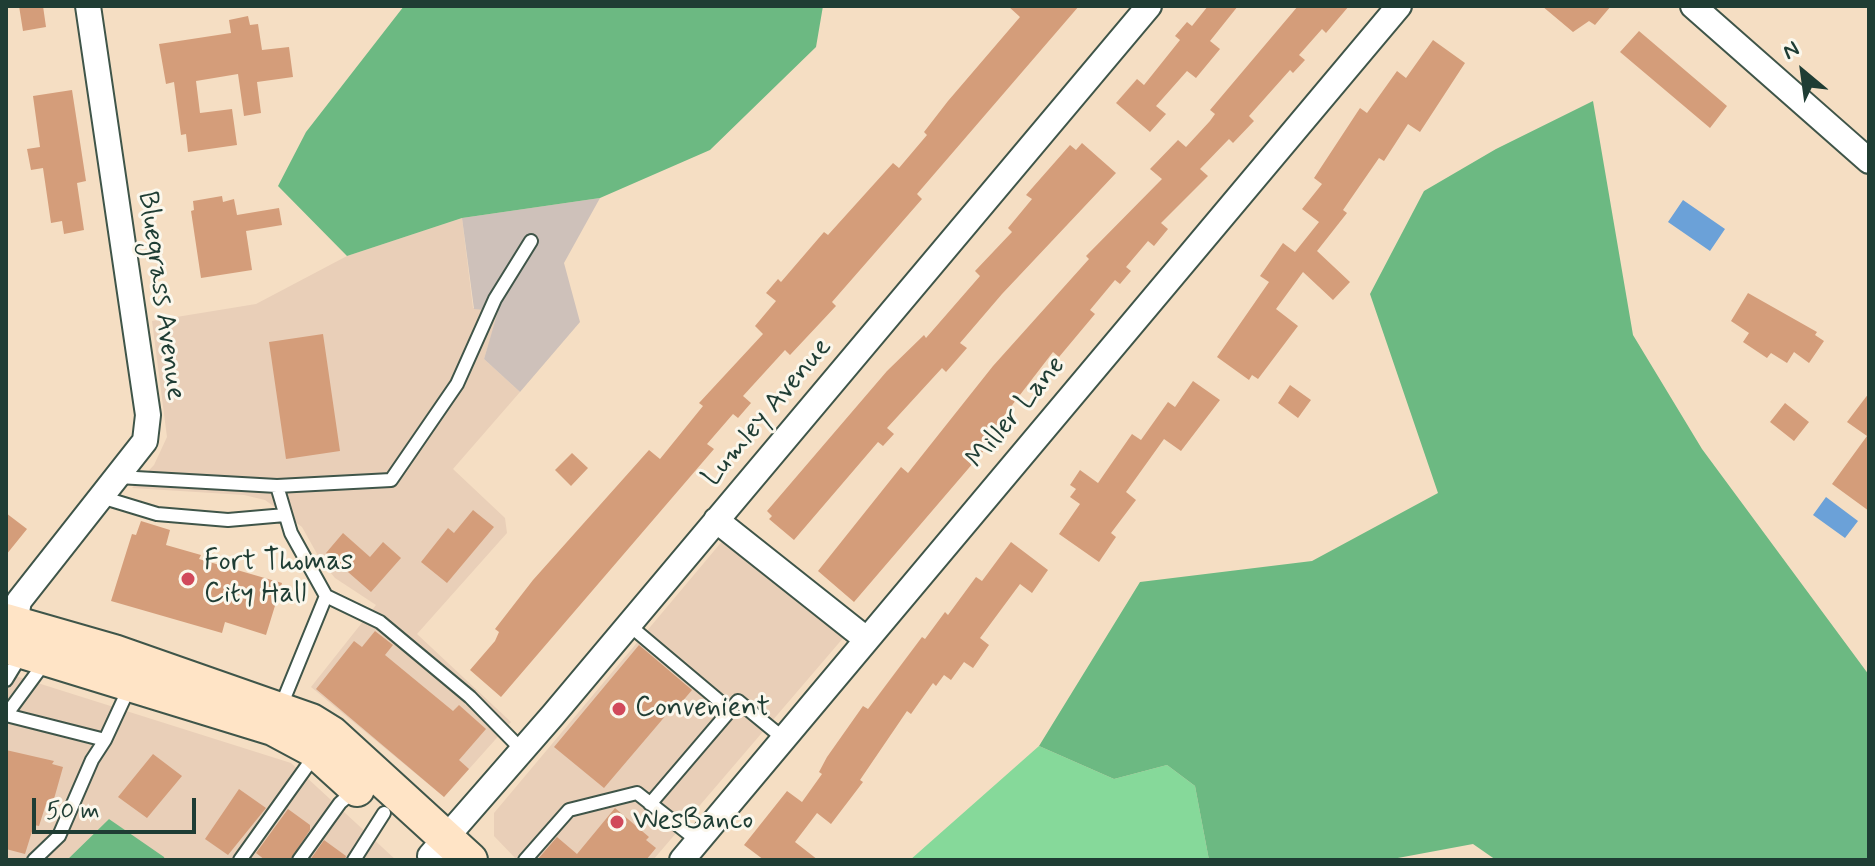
<!DOCTYPE html>
<style>
body{margin:0}
#map{position:relative;width:1875px;height:866px;overflow:hidden;background:#f5dec3;font-family:Mynerve,sans-serif}
canvas{display:block}
.frame{position:absolute;inset:0;border:8px solid #1f3d34;pointer-events:none}
.north{position:absolute;left:1763px;top:32px;width:80px;height:80px;-webkit-text-stroke:6px #fbf7ec;paint-order:stroke;rotate:331deg;font-size:22px;font-weight:700;line-height:32px;text-align:center;color:#1f3d34}
.north::after{content:'';display:block;margin:auto;width:28px;height:36px;background:#1f3d34;clip-path:polygon(50% 0,100% 100%,50% 72%,0 100%)}
.scale{position:absolute;left:32px;top:798px;width:164px;height:36px;box-sizing:border-box;border:4px solid #1f3d34;border-top:0;padding-left:10px;font-size:24px;line-height:28px;white-space:nowrap;color:#1f3d34;-webkit-text-stroke:6px #fbf7ec;paint-order:stroke}
</style>
<div id="map">
<canvas width="1875" height="866"></canvas>
<div class="frame"></div>
<div class="north">N</div>
<div class="scale">50 m</div>
</div>
<script>
const ctx = document.querySelector('canvas').getContext('2d');
ctx.lineJoin = 'round';
function fill(path, color) {
  ctx.fillStyle = color;
  ctx.fill(path, 'evenodd');
}
function poly(rows) {
  const path = new Path2D();
  for (const r of rows) {
    path.moveTo(r[0], r[1]);
    for (let i = 2; i < r.length; i += 2) path.lineTo(r[i], r[i + 1]);
  }
  return path;
}
function strokePath(path, color, width, dash) {
  ctx.strokeStyle = color;
  ctx.lineWidth = width;
  ctx.lineCap = dash ? 'butt' : 'round';
  ctx.setLineDash(dash || []);
  ctx.stroke(path);
}
function write(font, color, halo, rows, align = 'center') {
  ctx.font = font + ' Mynerve,sans-serif';
  ctx.lineWidth = 6;
  ctx.setLineDash([]);
  ctx.textBaseline = 'middle';
  ctx.strokeStyle = halo;
  ctx.fillStyle = color;
  for (const [text, x, y, turn = 0] of rows) {
    ctx.save();
    ctx.translate(x, y);
    ctx.rotate((+turn || 0) * Math.PI / 180);
    ctx.textAlign = isNaN(turn) ? turn : align;
    if (halo) ctx.strokeText(text, 0, 0);
    ctx.fillText(text, 0, 0);
    ctx.restore();
  }
}
fill(poly([
 [462,218,473,308,499,310,484,359,520,392,453,469,505,518,507,533,417,634,511,722,444,797,311,687,376,605,335,578,321,561,302,527,265,500,244,495,132,488,154,465,167,437,152,321,256,304,347,256],
 [724,539,844,637,653,860,517,860,494,836,494,813],
 [6,673,291,763,396,860,165,860,109,819,67,860,6,860]
]), '#e9cfb8');
fill(poly([
 [600,198,564,263,580,322,520,392,484,359,498,311,474,309,462,218]
]), '#cec1ba');
fill(poly([
 [1039,746,1114,779,1167,765,1195,786,1209,860,910,860]
]), '#86d99a');
fill(poly([
 [404,6,823,6,816,47,710,150,600,198,462,218,347,256,278,186,306,132],
 [1593,101,1633,335,1702,449,1869,675,1869,860,1496,860,1473,844,1387,860,1209,860,1195,786,1167,765,1114,779,1039,746,1140,582,1312,561,1438,493,1370,294,1424,191,1496,149],
 [109,819,164,857,165,860,67,860]
]), '#6cb982');
fill(poly([
 [1683,200,1725,229,1710,251,1668,222],
 [1826,497,1858,521,1845,538,1813,515]
]), '#6ba1d8');
fill(poly([
 [19,6,43,6,46,27,23,31],
 [1008,6,1079,6,917,194,922,199,832,302,836,306,790,355,785,350,743,396,751,403,738,418,733,414,707,444,714,449,501,697,470,670,495,641,499,632,495,629,533,580,649,450,660,459,703,406,699,403,763,334,755,326,776,301,766,293,778,279,781,282,824,232,828,235,893,163,899,168,927,135,924,132,948,101,1020,17],
 [1208,6,1238,6,1210,41,1220,49,1196,78,1187,71,1156,106,1166,114,1150,132,1116,103,1137,79,1144,85,1180,40,1175,36,1187,22,1192,26],
 [1298,6,1349,6,1326,33,1322,29,1299,55,1305,60,1293,73,1290,70,1249,116,1254,121,1233,143,1229,139,1200,169,1208,176,1161,223,1168,229,1154,246,1148,241,1126,267,1131,271,1120,284,1115,280,1090,310,1095,314,1059,357,1053,352,996,426,1001,429,986,448,854,602,818,571,901,467,908,473,993,366,1089,259,1086,256,1162,179,1150,169,1178,140,1186,147,1210,121,1215,114,1210,110],
 [1542,6,1611,6,1595,25,1589,21,1573,32],
 [248,16,250,25,258,24,262,50,289,47,293,77,257,82,261,113,244,116,238,74,196,81,200,113,232,109,237,145,188,152,186,134,181,135,174,82,166,84,159,44,231,33,229,20],
 [1639,31,1727,106,1710,128,1620,52],
 [1433,40,1465,63,1420,132,1408,124,1384,161,1379,158,1343,210,1347,213,1317,251,1350,282,1333,300,1303,272,1276,309,1298,326,1258,379,1252,375,1249,380,1217,357,1269,282,1260,276,1283,243,1295,252,1319,222,1302,209,1322,184,1314,178,1360,108,1367,113,1397,71,1406,78],
 [72,90,86,181,77,183,84,230,64,234,62,221,51,223,43,168,31,170,27,149,40,147,33,96],
 [1082,143,1116,173,1002,294,960,343,967,348,946,372,942,368,887,428,894,434,883,446,878,442,794,540,769,519,772,516,767,511,887,371,924,335,926,338,980,276,975,271,1012,232,1008,228,1032,199,1026,195,1070,145,1076,150],
 [222,196,223,202,234,199,237,215,279,208,282,225,246,231,252,270,201,278,191,211,194,210,193,201],
 [1748,293,1817,332,1815,335,1824,341,1809,363,1794,352,1787,363,1771,353,1767,358,1743,342,1749,333,1731,321],
 [323,334,340,451,286,459,269,342],
 [1193,381,1220,400,1181,451,1164,439,1126,492,1136,500,1111,533,1116,537,1099,562,1059,534,1080,504,1070,497,1076,489,1070,485,1080,470,1098,483,1132,434,1141,440,1168,402,1175,407],
 [1290,385,1311,400,1298,418,1278,403],
 [1869,393,1869,511,1832,484,1867,436,1847,422],
 [1785,403,1809,422,1794,441,1770,422],
 [572,453,588,468,571,486,555,470],
 [473,510,494,527,447,583,421,562,448,528,454,533],
 [6,513,27,529,6,555],
 [141,521,170,530,166,545,201,555,199,559,282,583,266,635,225,622,222,633,111,601,132,534,136,535],
 [343,533,370,557,383,542,401,558,371,592,326,553],
 [1011,542,1048,570,1032,593,1020,584,980,638,989,645,973,668,964,662,951,680,944,675,936,686,933,683,911,714,907,711,860,780,863,782,831,824,817,813,795,842,818,860,764,860,744,845,787,791,802,802,822,774,819,772,827,757,863,706,868,709,922,637,925,639,945,612,948,615,976,577,982,581],
 [375,631,393,645,385,655,453,711,459,705,486,729,459,760,469,769,444,797,316,689,354,641,362,647],
 [639,645,692,690,670,716,667,714,604,788,554,747],
 [6,750,54,761,52,764,63,767,52,806,46,804,39,826,34,825,25,854,6,849],
 [153,754,182,776,147,818,118,797],
 [239,789,266,808,228,855,205,839],
 [615,808,649,837,646,840,656,848,646,860,537,860,557,837,577,854],
 [288,809,310,825,310,830,290,860,265,860,256,853],
 [324,840,346,856,345,860,310,860]
]), '#d49d7a');
const lane = poly([
 [118,477,277,486,391,480,457,384,495,299,531,241],
 [277,486,291,533,326,596,281,706],
 [101,497,157,514,228,520,285,515],
 [326,596,380,622,470,697,522,750],
 [629,625,730,710],
 [6,680,23,652],
 [6,715,105,740,130,686],
 [6,715,45,662],
 [650,804,738,701,783,738],
 [34,860,59,836,92,760,105,740],
 [240,860,315,755],
 [299,860,340,803,354,791],
 [354,860,384,813],
 [525,860,569,810,637,793,698,841]
]);
const street = poly([
 [1693,6,1869,161],
 [716,520,866,639],
 [12,638,19,601,145,441,148,415,88,6],
 [430,856,553,715,1149,6],
 [682,860,1399,6]
]);
const secondary = poly([
 [6,621,114,652,311,721,332,734,470,860],
 [6,646,273,728,314,750,357,789]
]);
strokePath(lane, '#3f5549', 16);
strokePath(street, '#3f5549', 28);
strokePath(secondary, '#3f5549', 38);
strokePath(lane, '#fff', 12);
strokePath(street, '#fff', 24);
strokePath(secondary, '#ffe4c6', 34);
for (const [x, y, r, color] of [
 [188,579,8,"#d1495b"],
 [619,709,8,"#d1495b"],
 [617,822,8,"#d1495b"]
]) {
  const dot = new Path2D();
  dot.arc(x, y, r, 0, 2 * Math.PI);
  ctx.fillStyle = color;
  ctx.fill(dot);
  strokePath(dot, '#fbf7ec', 3);
}
write('28px', '#1f3d34', '#fbf7ec', [
 ["Bluegrass Avenue",160,296,82],
 ["Lumley Avenue",768,413,-50],
 ["Miller Lane",1017,413,-50]
]);
write('28px', '#1f3d34', '#fbf7ec', [
 ["Fort Thomas",204,563],
 ["City Hall",204,595],
 ["Convenient",635,709],
 ["WesBanco",633,822]
], 'left');
</script>
